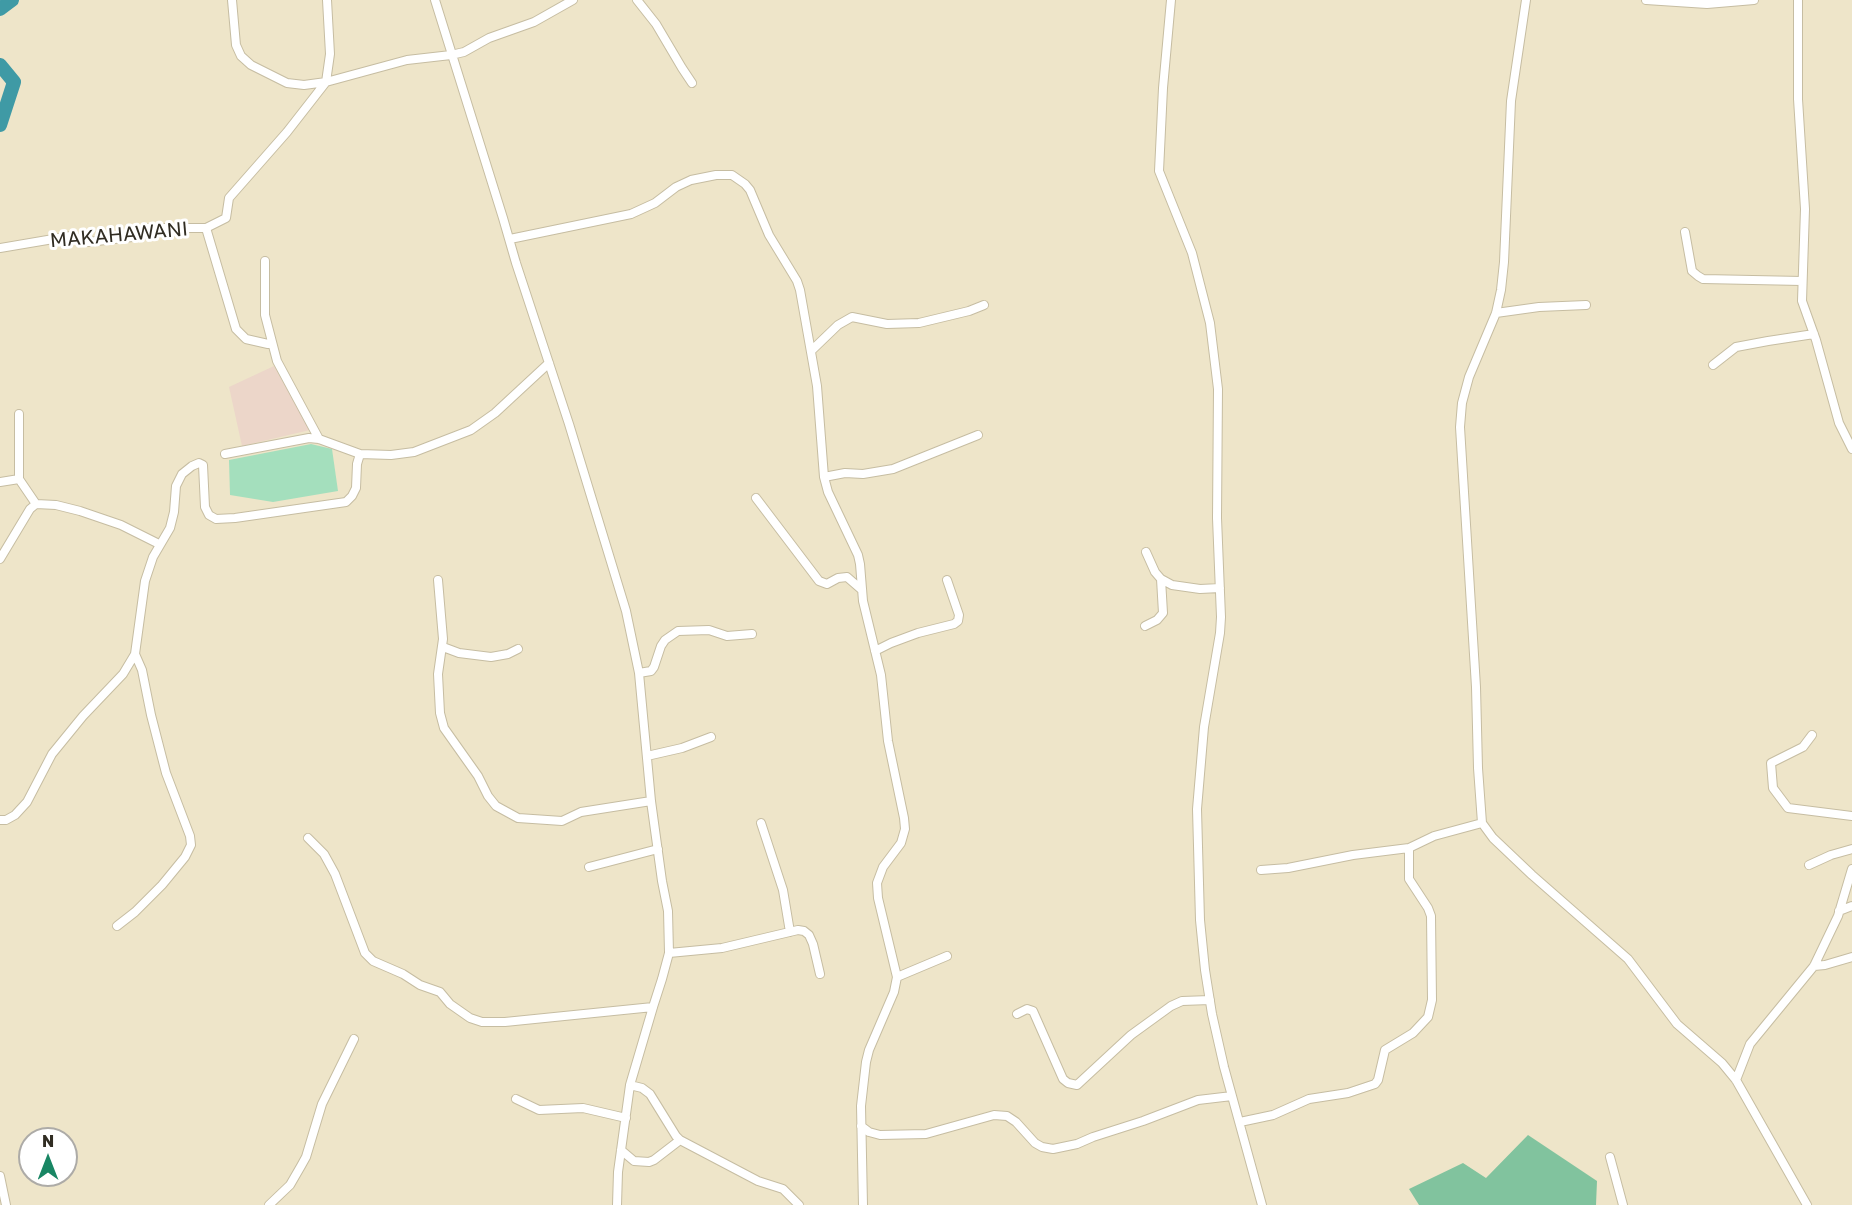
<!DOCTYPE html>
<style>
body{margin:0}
#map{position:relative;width:1852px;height:1205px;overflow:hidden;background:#eee5c9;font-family:"Golos Text",sans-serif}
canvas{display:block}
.north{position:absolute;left:18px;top:1127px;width:60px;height:60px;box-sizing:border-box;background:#fff;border:2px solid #adaba7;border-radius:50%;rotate:0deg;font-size:16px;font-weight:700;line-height:24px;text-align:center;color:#312d23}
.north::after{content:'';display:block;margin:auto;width:21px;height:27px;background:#198664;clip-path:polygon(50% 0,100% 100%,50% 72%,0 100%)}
</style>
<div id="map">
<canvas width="1852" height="1205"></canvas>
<div class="north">N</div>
</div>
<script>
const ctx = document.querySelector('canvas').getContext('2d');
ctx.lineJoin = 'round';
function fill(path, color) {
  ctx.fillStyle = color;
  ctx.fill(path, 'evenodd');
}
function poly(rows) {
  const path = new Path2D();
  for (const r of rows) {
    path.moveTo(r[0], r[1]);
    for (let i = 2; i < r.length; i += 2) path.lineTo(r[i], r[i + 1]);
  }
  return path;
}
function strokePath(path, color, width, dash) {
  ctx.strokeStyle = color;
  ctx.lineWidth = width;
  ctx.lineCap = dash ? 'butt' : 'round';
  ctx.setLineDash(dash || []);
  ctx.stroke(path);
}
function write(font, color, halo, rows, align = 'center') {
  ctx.font = font + ' "Golos Text",sans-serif';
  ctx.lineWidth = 6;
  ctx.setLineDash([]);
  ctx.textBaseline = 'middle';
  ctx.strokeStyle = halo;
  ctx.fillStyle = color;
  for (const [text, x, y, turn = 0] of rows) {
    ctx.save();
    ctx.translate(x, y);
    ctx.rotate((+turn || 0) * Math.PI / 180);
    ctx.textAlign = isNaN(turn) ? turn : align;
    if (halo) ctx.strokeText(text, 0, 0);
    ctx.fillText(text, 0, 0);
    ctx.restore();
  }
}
fill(poly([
 [274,366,310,430,242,446,229,387]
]), '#ecd6c9');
fill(poly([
 [311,444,332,449,338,491,273,502,230,495,229,460]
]), '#a4dfbd');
fill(poly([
 [1528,1135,1597,1181,1596,1205,1419,1205,1409,1189,1463,1163,1486,1178]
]), '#81c39e');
strokePath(poly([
 [0,9,12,0],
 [0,65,14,82,0,125]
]), '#3f9aa5', 14);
const street = poly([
 [232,0,236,45,241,56,251,65,287,83,304,85,326,82,407,60,451,55,464,52,489,38,534,22,573,0],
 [435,0,503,218,516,263,569,424,626,611,639,673,651,801,662,881,668,911,669,953,662,979,653,1007,630,1085,618,1172,617,1205],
 [637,0,656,24,682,68,692,83],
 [1171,0,1163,88,1159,171,1192,253,1210,323,1218,389,1217,518,1221,617,1220,633,1204,727,1197,809,1200,920,1205,970,1212,1014,1224,1067,1262,1205],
 [1526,0,1511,101,1504,262,1501,290,1496,313,1469,377,1462,403,1460,427,1476,687,1478,768,1482,823,1493,838,1532,875,1628,959,1677,1024,1722,1063,1736,1080,1807,1205],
 [1646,0,1707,4,1754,0],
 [1798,0,1798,99,1805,209,1802,301,1816,340,1839,423,1852,449],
 [206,228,226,218,229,198,287,132,326,82,330,54,327,0],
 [1685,232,1692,271,1698,276,1703,279,1802,281],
 [510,239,631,214,655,203,676,187,691,180,716,175,732,175,745,184,750,190,769,235,797,281,800,290,817,386,824,477,828,492,858,555,860,564,863,601,881,675,888,741,904,818,905,829,901,843,883,867,877,883,878,898,897,977,894,992,869,1050,866,1062,861,1106,863,1205],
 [0,248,71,236,88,242,141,236,149,228,206,228,236,329,246,339,268,344],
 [265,261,265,315,277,361,319,439],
 [1496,313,1539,307,1586,305],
 [811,351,838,325,852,317,887,324,919,323,969,311,984,305],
 [1713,365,1736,347,1768,341,1814,334],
 [19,414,19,479,36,504],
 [225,454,309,438,319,439,360,454,391,455,414,452,471,430,495,413,549,363],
 [824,477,845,473,863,474,893,469,978,435],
 [0,482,19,479],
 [756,498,819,581,827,584,838,578,847,577,862,590],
 [1146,552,1155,572,1161,579,1172,585,1200,589,1220,588],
 [0,559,30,509,36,504,56,505,80,511,121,525,159,544],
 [438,580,443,639,438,674,440,713,444,728,478,776,488,796,496,806,518,818,562,821,581,812,651,801],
 [1145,626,1157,620,1163,613,1161,579],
 [443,647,459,653,491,657,508,654,518,649],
 [875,651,891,643,918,633,954,624,958,621,959,615,947,580],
 [639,673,651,671,654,667,661,646,665,640,678,631,709,630,727,636,752,634],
 [1812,735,1803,747,1771,763,1773,788,1788,808,1852,816],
 [647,756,682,748,711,737],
 [0,820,6,820,15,815,27,802,52,754,83,716,123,674,135,654,145,581,153,557,170,528,174,512,176,486,182,474,192,466,199,463,203,465,205,507,209,515,216,519,235,518,346,502,352,496,356,488,357,464,360,454],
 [761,823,783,890,790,932],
 [308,838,324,854,335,874,365,953,373,961,403,974,420,985,440,992,450,1004,470,1018,482,1022,505,1022,653,1007],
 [1809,865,1831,855,1852,849],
 [589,867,658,849],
 [1261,870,1288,868,1353,855,1409,848,1434,836,1482,823],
 [1839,911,1852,906],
 [117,926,135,912,162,885,185,857,191,845,190,836,166,773,151,715,142,670,135,654],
 [669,953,722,948,798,930,804,931,809,935,813,944,820,974],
 [1814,966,1825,965,1852,957],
 [897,977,947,956],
 [1017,1014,1027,1009,1033,1011,1063,1079,1068,1083,1077,1085,1131,1035,1171,1006,1182,1001,1210,1000],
 [1736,1080,1750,1044,1814,966,1838,916,1852,869],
 [630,1085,642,1088,650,1094,676,1136,680,1140,758,1181,783,1189,799,1205],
 [516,1099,539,1110,583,1108,626,1118],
 [1240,1122,1273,1115,1309,1099,1348,1093,1375,1084,1378,1080,1385,1050,1413,1033,1428,1017,1432,1000,1431,916,1428,908,1409,879,1409,848],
 [861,1126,869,1132,880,1135,926,1134,994,1115,1007,1116,1016,1122,1035,1143,1042,1147,1053,1149,1077,1144,1093,1137,1143,1121,1198,1100,1232,1096],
 [621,1150,634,1161,649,1162,654,1160,680,1140],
 [1610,1157,1623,1205],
 [0,1176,6,1205],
 [269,1205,290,1185,301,1166,306,1157,322,1104,354,1039]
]);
strokePath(street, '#c6bda2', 10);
strokePath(street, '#fff', 8);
write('20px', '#312d23', '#fff', [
 ["MAKAHAWANI",119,235,-5]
]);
</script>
